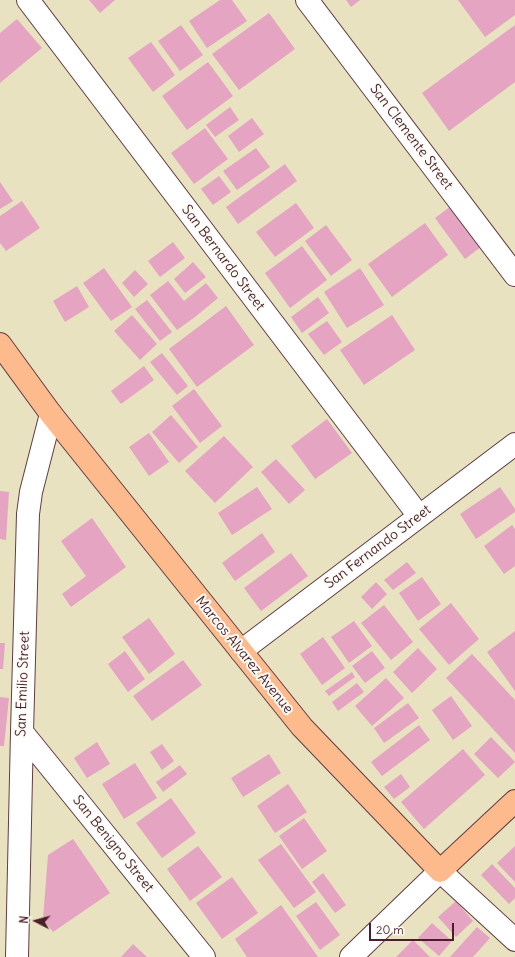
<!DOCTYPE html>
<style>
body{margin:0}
#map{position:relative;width:515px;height:957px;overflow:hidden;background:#e9e2c1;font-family:Delius,sans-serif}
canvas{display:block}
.north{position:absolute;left:16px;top:901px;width:40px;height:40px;-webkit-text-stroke:3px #fdfcf7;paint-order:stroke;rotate:276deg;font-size:11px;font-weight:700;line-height:16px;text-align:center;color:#4a1f2b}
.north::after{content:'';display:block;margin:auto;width:14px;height:18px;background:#4a1f2b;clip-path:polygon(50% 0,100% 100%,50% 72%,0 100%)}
.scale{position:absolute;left:369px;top:923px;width:85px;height:18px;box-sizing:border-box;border:2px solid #4a1f2b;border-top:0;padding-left:5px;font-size:12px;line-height:14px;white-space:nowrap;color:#4a1f2b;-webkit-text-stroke:3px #fdfcf7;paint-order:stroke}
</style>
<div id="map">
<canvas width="515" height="957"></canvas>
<div class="north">N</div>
<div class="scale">20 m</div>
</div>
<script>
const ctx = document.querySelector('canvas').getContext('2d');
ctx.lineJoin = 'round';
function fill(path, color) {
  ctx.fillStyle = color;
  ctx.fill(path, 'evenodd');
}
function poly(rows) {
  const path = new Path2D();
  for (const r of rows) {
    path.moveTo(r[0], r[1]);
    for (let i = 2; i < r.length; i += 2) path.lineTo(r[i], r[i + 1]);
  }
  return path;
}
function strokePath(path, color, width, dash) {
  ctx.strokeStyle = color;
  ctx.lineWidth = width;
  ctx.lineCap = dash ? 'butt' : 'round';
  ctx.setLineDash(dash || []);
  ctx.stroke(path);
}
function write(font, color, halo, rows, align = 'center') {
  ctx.font = font + ' Delius,sans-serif';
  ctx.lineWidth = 4;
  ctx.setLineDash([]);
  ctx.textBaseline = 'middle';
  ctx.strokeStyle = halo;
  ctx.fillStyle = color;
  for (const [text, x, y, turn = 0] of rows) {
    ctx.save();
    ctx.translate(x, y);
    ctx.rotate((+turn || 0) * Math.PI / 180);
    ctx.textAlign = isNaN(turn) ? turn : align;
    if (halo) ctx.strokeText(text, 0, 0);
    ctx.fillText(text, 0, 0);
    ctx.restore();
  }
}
fill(poly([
 [89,0,115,0,100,13],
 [220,0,232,0,247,21,207,48,189,21],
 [346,0,360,0,351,7],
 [458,0,515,0,515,15,485,37],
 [269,13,295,49,239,90,212,54],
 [17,19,42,48,0,83,0,33],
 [181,25,203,55,180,71,158,41],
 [515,25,515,82,449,131,422,93],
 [151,42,175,75,153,92,128,58],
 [208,62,233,96,187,130,162,96],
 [230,107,239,120,215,137,206,125],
 [252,118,264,134,239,152,228,136],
 [205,128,228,159,194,184,171,153],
 [256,148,270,167,237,190,223,171],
 [285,164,297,181,238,224,226,207],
 [219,176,231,192,213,205,201,189],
 [0,182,13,201,0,209],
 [22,201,40,228,6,251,0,243,0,216],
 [296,203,314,228,275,257,256,232],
 [455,203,485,244,465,259,435,218],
 [425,223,448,255,392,297,368,264],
 [326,225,352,260,331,276,305,241],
 [173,242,185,258,160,277,148,261],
 [302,246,327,280,290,308,265,273],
 [193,262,206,277,185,293,174,279],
 [104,268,132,307,111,321,83,283],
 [360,268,384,305,347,328,324,292],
 [135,270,148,284,134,297,122,283],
 [168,281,184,301,206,283,218,298,195,317,177,330,150,295],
 [77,286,89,307,65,322,53,301],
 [318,297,329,313,302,333,291,317],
 [147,300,172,332,160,341,135,309],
 [226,306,254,345,197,387,169,349],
 [132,315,157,344,140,360,114,331],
 [392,315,415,350,364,385,340,350],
 [327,321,342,342,324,355,308,334],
 [162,353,188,386,177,395,150,362],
 [144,366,154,380,121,404,111,391],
 [194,389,222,426,200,443,172,406],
 [171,415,198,447,179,463,152,432],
 [327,419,352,453,315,479,291,446],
 [149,433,169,462,149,476,129,447],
 [224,436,253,467,215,503,185,471],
 [276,459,305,490,289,504,261,472],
 [257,487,272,509,232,535,218,513],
 [500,487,515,509,515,512,476,539,460,514],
 [0,491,9,492,6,540,0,539],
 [92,518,126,567,71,607,62,594,86,576,61,541],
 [512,525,515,529,515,566,504,574,484,546],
 [262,533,275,552,235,581,222,563],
 [291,553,308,576,261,611,244,588],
 [407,562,416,573,393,590,384,580],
 [422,577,441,604,418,621,399,593],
 [376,582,387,594,372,609,361,597],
 [451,603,479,639,449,665,419,629],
 [384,605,413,642,391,660,361,623],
 [149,618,175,654,149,674,122,637],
 [354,621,372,646,349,663,331,637],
 [515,631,515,691,487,652],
 [323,637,345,668,322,685,300,654],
 [0,643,5,643,3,669,0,669],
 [418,648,437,669,412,693,393,672],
 [125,651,145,679,128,692,108,664],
 [372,651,385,668,365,683,352,666],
 [472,654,515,700,515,753,446,678],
 [183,660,202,685,152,721,133,696],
 [352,672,355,677,329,696,325,691],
 [386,678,404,698,372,726,355,706],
 [357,683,364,692,338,711,332,702],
 [451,696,472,726,453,740,432,710],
 [0,697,9,698,4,746,0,746],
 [408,703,419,718,384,743,374,728],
 [419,725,430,740,382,776,371,762],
 [491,737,515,762,498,778,474,754],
 [97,742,110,764,87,778,74,758],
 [162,744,174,761,162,770,150,752],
 [463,749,485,775,424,829,401,802],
 [269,754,281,773,243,797,231,778],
 [135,763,157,798,124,819,102,784],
 [180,765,187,774,163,792,156,782],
 [401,774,410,787,394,799,384,787],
 [288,784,307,812,275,833,257,806],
 [171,798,196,833,162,858,136,823],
 [304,818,327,851,302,869,279,836],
 [73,839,110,893,53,932,43,919,48,855],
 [281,844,316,892,294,908,258,860],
 [198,846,222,877,190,901,167,869],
 [515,846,515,882,497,863],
 [492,864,515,888,515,898,509,904,481,875],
 [323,873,346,905,335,913,312,882],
 [232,877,258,913,222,939,196,903],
 [456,901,473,921,456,937,438,917],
 [316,902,340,935,320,950,296,916],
 [281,905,318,957,247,957,235,939],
 [432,923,452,941,439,956,418,938],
 [477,927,490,938,473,957,450,957],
 [413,940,430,957,396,957],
 [133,944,147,957,121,957]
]), '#e4a4c2');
const minor = poly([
 [28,0,419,516],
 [307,0,515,275],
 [241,651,515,444],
 [22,732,204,957],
 [17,957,22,732,28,514,31,492,51,414],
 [351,957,440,871,515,940]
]);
const major = poly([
 [0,344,51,414,302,727,440,871,515,801]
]);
strokePath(minor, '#623c42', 24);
strokePath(major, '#623c42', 24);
strokePath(minor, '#fff', 22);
strokePath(major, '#fcba8d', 22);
write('14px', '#4a1f2b', '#fdfcf7', [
 ["San Clemente Street",411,137,53],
 ["San Bernardo Street",223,258,53],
 ["San Fernando Street",378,547,-37],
 ["Marcos Alvarez Avenue",244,655,51],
 ["San Emilio Street",23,684,-88],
 ["San Benigno Street",113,844,51]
]);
</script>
